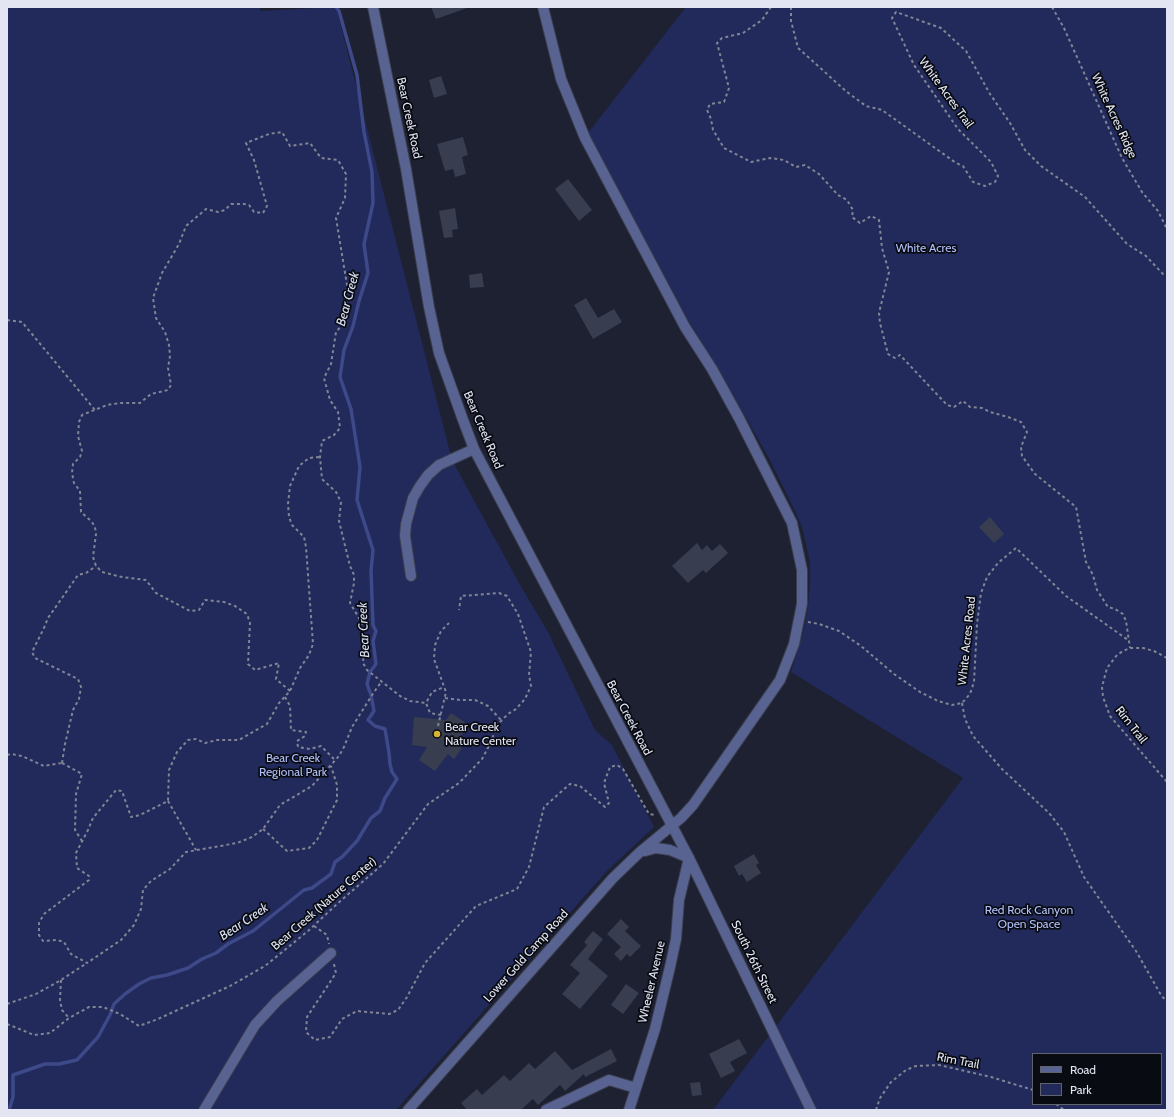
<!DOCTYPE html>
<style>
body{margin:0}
#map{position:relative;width:1174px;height:1117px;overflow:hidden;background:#1d2132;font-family:Cabin,sans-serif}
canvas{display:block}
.frame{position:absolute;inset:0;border:8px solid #e3e6f2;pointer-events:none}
.legend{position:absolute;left:1032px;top:1053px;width:130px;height:52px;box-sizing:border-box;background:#090b13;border:1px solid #60636c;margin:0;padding:5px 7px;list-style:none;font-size:12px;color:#e3e6f2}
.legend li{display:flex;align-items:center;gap:8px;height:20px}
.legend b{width:20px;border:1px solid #60636c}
</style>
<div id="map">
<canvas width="1174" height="1117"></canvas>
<div class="frame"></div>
<ul class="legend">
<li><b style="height:5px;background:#586391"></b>Road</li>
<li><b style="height:11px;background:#212a5b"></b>Park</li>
</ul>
</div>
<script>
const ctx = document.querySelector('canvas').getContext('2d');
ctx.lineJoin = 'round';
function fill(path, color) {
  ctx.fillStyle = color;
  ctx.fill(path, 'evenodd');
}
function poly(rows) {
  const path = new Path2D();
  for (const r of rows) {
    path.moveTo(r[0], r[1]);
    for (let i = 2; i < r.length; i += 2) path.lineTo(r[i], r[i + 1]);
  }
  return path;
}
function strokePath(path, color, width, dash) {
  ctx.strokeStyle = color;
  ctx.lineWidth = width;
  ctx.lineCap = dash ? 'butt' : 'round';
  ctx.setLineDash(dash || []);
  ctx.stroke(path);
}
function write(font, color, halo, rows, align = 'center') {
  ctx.font = font + ' Cabin,sans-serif';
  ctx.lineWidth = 3.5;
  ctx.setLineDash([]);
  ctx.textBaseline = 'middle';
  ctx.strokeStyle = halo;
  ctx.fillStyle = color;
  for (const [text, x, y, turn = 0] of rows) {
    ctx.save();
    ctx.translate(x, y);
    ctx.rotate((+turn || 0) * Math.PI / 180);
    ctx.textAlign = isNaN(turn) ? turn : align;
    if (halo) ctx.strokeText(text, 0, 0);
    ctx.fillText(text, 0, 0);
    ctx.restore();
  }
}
fill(poly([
 [7,7,259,7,261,11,336,7,452,460,519,583,548,632,595,730,612,745,654,827,606,872,396,1110,7,1110],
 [686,7,1167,7,1167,1110,713,1110,963,778,791,672,803,633,808,607,810,583,810,562,802,527,794,509,770,460,723,377,686,316,588,133],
 [1033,1054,1161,1054,1161,1104,1033,1104]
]), '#212a5b');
strokePath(poly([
 [9,1110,13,1097,13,1075,45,1064,59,1064,77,1060,98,1037,110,1015,114,1004,125,994,139,984,151,978,167,975,188,968,202,959,216,953,228,944,253,931,304,890,312,888,331,874,335,862,342,857,357,841,371,818,380,811,385,798,397,779,392,772,390,764,389,753,385,729,375,726,368,720,374,711,371,695,367,684,370,672,376,664,373,641,376,631,373,625,371,571,373,550,357,500,360,467,351,409,340,377,344,350,353,326,359,301,368,273,364,244,373,203,372,172,364,132,357,75,339,11,336,7]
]), '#3d4988', 3.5);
fill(poly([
 [431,7,467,7,467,8,436,19],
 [441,76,447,94,434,98,429,80],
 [463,137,468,155,462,157,466,174,455,177,453,169,445,171,437,144],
 [568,179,592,210,579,221,555,189],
 [455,208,458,229,452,230,453,237,444,238,439,211],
 [482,273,484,287,470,288,469,275],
 [586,298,598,318,614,309,622,322,593,339,574,305],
 [990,517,1004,534,994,543,979,527],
 [697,543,702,550,707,545,712,551,720,544,728,553,706,573,703,570,688,583,672,566],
 [451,713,469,725,455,743,462,748,454,759,448,754,435,771,419,760,427,747,412,745,414,717,446,720],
 [754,854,759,863,756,865,761,873,747,882,742,874,739,876,734,866],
 [621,919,629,927,625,931,641,946,630,957,627,954,621,961,614,954,621,947,607,934],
 [593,931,603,939,588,959,608,976,580,1009,562,994,580,973,570,965,587,945,584,942],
 [626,984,639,993,623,1014,611,1005],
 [739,1039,747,1053,730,1062,735,1071,721,1078,709,1054],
 [611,1049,617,1061,585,1077,584,1074,565,1091,560,1085,538,1105,533,1099,521,1110,467,1110,461,1103,477,1089,482,1095,504,1075,510,1081,529,1063,535,1069,555,1051,572,1070],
 [700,1082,702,1095,692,1096,690,1083]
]), '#383d4f');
const minor = poly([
 [373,7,406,169,429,307,439,353,463,420,474,449,689,858,811,1110],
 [411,576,405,536,406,524,413,498,420,486,428,475,439,465,474,449],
 [204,1110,255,1025,277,1001,331,953],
 [408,1110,613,878,640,852,681,818,693,805,780,680,794,644,802,604,802,570,792,523,739,418,712,369,685,327,585,138,561,79,543,7],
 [546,1110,609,1080,636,1088],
 [629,1110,655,1029,670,967,676,939,679,900,689,858,670,850,656,848,645,851]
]);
strokePath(minor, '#393d4d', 12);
strokePath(poly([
 [771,7,762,20,743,33,722,38,717,43,729,88,724,102,710,104,707,110,711,119,713,130,724,148,751,162,770,158,784,160,796,167,805,165,819,174,838,195,847,200,853,210,852,217,860,223,871,216,879,220,882,248,889,272,879,313,880,323,888,354,895,358,900,355,947,405,954,407,963,401,970,407,982,408,990,412,1008,417,1021,422,1027,432,1021,447,1022,456,1035,474,1076,507,1086,562,1093,575,1097,590,1108,607,1115,609,1123,614,1126,621,1130,648],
 [791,7,791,21,798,48,847,92,866,106,882,110,956,163,963,166,973,182,985,186,995,182,998,176,991,162,958,129,914,65,892,18,896,12,941,28,966,51,990,94,1010,123,1025,150,1041,166,1085,197,1127,244,1146,256,1163,274,1167,275],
 [1052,7,1064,28,1122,158,1142,192,1158,211,1167,229],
 [7,320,22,322,95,410],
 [319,457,309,458,299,466,290,486,288,504,289,517,292,525,304,537,306,547,313,644,309,655,300,668,290,691,279,703,267,724,239,740,217,740,205,743,196,739,188,740,177,752,169,770,168,801,140,815,131,817,122,791,116,790,93,818,88,830,76,853,77,868,89,876,89,880,44,914,39,923,39,935,43,941,57,940,64,942,71,954,87,963,121,940,134,925,141,909,143,890,151,881,170,869,186,852,237,843,252,837,263,829,280,805,312,786,339,756,344,747,352,727,374,692,382,681],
 [808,622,819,624,839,631,861,646,894,674,920,692,938,701,952,705,962,703,970,694,974,682,977,624,981,593,987,577,998,563,1016,548,1066,596,1128,640],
 [1167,658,1154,651,1143,648,1130,648,1123,651,1117,655,1107,668,1102,687,1103,697,1110,716,1167,782],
 [290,691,276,679,279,663,255,670,248,664,250,623,247,614,235,606,224,602,205,600,199,610,190,611,156,593,146,580,122,577,102,572,96,566,93,557,96,534,95,527,92,522,81,512,80,491,74,483,72,473,73,464,80,457,82,451,78,436,79,422,82,415,107,405,120,403,140,403,151,394,168,390,171,385,168,368,170,356,169,345,165,332,156,318,153,298,162,273,179,244,186,226,206,209,218,212,225,210,231,204,244,204,249,205,254,212,263,213,267,206,254,160,246,143,269,134,282,132,290,146,310,143,321,158,338,160,346,174,345,198,336,218,347,285,346,294,347,319,336,332,331,364,324,378,330,400,338,412,340,428,334,435,322,441,320,457,322,479,336,492,341,502,339,521,350,566,354,575,354,583,350,603,362,623,364,650,363,663,367,670,400,696,410,701,426,703],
 [285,697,290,706,291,730,306,732,305,736,297,741,298,747,310,749,321,746,335,760],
 [445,698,460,700,475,700,488,706,501,720],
 [962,703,965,719,973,736,1002,769,1049,813,1064,832,1084,877,1136,951,1161,995,1167,1002],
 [441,715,430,713,426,703,432,692,444,687],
 [438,726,446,692,434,659,435,645,441,631,449,623],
 [7,755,11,754,22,756,44,766,62,763],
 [62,763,65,744,73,710,79,699,81,687,78,679,35,658,32,652,44,628,48,618,69,588,78,575,86,573,96,566],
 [62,763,82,774,76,794,75,830,82,841],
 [168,801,196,850],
 [263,829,287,851,309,848,317,840,337,800,337,785,331,766],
 [314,926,327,935,329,944],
 [334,964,336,973,307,1017,306,1032,315,1040,330,1037,342,1019,357,1011,389,1014,398,1010,407,997,425,963,476,906,517,889,529,867,544,807,570,784,580,786,605,807,609,803,604,783,610,767,617,765,623,769,649,814,655,815],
 [61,980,60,1000,62,1010,69,1018],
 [7,1004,36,994,61,980,87,963],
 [7,1024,34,1035,50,1033,69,1018,89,1007,103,1007,120,1014,139,1026,158,1019,230,986,265,966,308,931,337,904,383,864,428,804,459,783,482,759,491,742,497,725,508,714,516,709,525,699,531,686,529,675,531,652,518,614,507,596,499,593,461,596,459,610],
 [1056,1104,1064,1110],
 [876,1110,880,1098,891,1082,906,1070,916,1066,939,1065,991,1077,1033,1090]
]), '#828594', 2, [3, 3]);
strokePath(minor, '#586391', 10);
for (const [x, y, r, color] of [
 [437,734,4,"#d7b434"]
]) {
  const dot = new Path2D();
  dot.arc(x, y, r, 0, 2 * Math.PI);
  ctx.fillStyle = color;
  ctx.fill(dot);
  strokePath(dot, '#090b13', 1.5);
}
write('12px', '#e3e6f2', '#090b13', [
 ["White Acres Trail",946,93,54],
 ["White Acres Ridge",1114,116,65],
 ["Bear Creek Road",409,118,78],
 ["Bear Creek Road",483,430,67],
 ["White Acres Road",967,641,-84],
 ["Bear Creek Road",629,718,62],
 ["Rim Trail",1131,725,52],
 ["Bear Creek (Nature Center)",324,904,-41],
 ["Lower Gold Camp Road",526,956,-48],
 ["South 26th Street",754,962,64],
 ["Wheeler Avenue",652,982,-77],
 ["Rim Trail",958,1061,11]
]);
write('12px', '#b1c0f9', '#090b13', [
 ["White Acres",926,248],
 ["Bear Creek",293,758],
 ["Regional Park",293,772],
 ["Red Rock Canyon",1029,910],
 ["Open Space",1029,924]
]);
write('12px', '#e3e6f2', '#090b13', [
 ["Bear Creek",445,727],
 ["Nature Center",445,741]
], 'left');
write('italic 13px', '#dae0f3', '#090b13', [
 ["Bear Creek",348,299,-75],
 ["Bear Creek",364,630,-93],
 ["Bear Creek",244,922,-34]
]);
</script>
